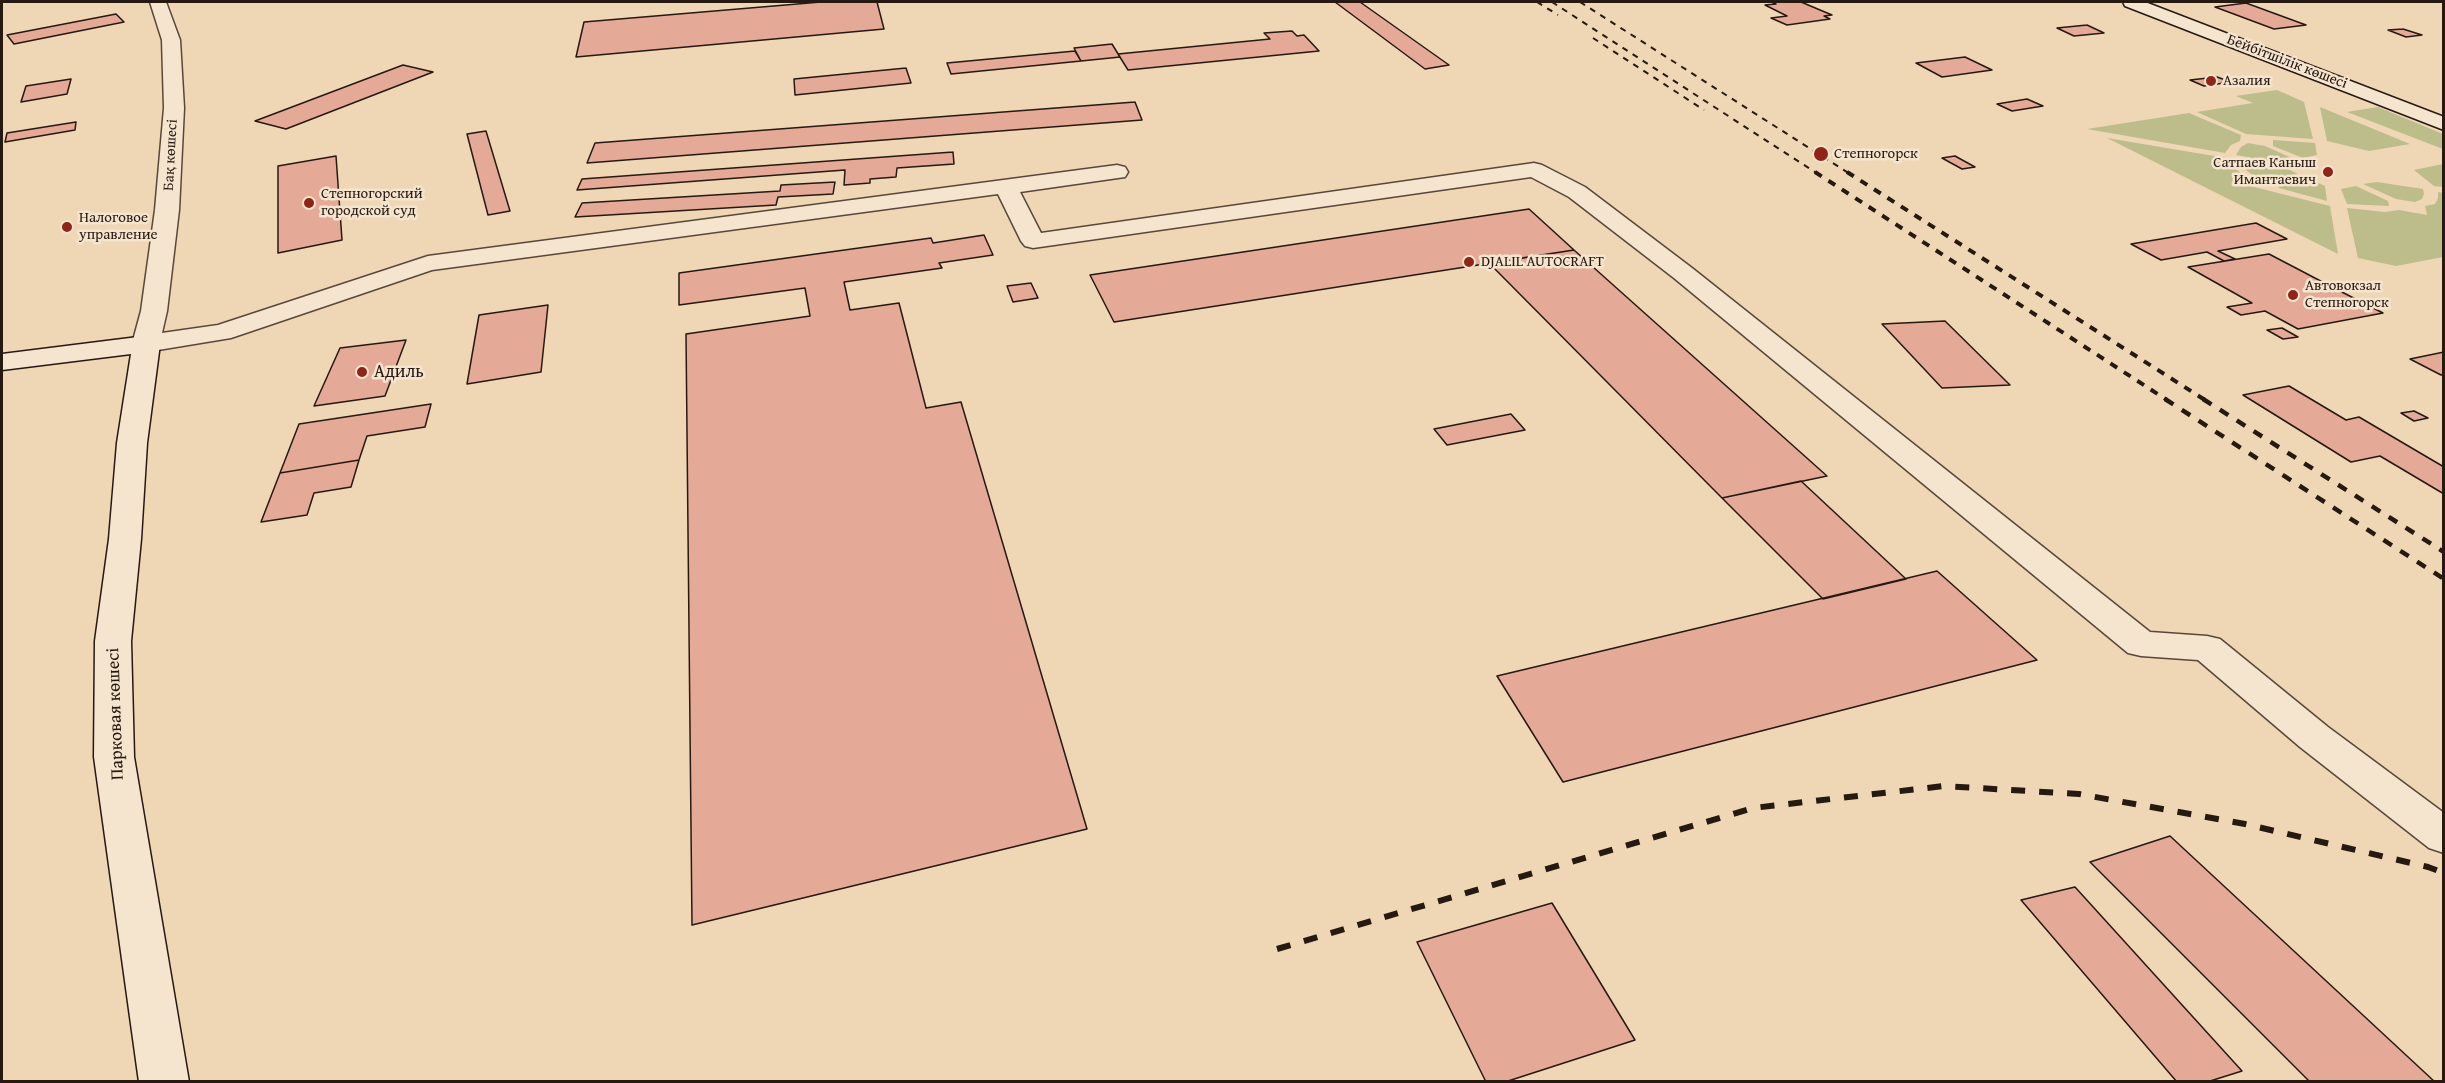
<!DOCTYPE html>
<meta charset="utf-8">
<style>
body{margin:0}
#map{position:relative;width:2445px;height:1083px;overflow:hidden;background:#efd6b4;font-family:"Gentium Book Plus",serif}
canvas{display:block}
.frame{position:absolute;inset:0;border:3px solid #261912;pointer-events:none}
</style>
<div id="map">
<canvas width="2445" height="1083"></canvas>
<div class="frame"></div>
</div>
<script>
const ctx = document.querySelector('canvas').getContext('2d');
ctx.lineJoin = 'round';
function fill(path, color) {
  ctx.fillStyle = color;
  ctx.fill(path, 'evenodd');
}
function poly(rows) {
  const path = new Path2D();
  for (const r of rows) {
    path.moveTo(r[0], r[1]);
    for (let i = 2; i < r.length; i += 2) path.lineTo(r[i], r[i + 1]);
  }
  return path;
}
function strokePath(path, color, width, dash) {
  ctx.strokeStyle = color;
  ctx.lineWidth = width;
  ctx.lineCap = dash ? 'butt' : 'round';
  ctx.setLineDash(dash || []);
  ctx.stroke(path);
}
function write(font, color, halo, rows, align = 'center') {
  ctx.font = font + ' "Gentium Book Plus",serif';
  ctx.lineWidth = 5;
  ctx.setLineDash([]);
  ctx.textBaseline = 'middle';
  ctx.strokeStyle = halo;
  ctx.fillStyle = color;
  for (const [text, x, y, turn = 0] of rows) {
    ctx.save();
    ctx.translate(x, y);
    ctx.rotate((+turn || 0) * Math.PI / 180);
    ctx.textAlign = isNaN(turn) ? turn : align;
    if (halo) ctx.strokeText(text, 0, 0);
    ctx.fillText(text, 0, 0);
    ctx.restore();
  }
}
fill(poly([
 [2277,90,2304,102,2313,139,2246,134,2197,112,2253,103,2236,96],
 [2320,107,2410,144,2369,151,2327,141],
 [2378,107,2443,134,2443,149,2347,112],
 [2189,113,2241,135,2240,141,2231,145,2225,153,2087,129],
 [2107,138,2226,158,2230,165,2248,178,2250,186,2330,206,2338,254],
 [2273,140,2315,143,2317,155,2303,158,2273,146],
 [2248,143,2265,146,2296,160,2282,163,2236,155,2241,147],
 [2235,160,2286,168,2298,174,2269,179,2254,176,2239,165],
 [2443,164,2443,187,2434,186,2414,170],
 [2307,178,2325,186,2327,201,2279,188,2279,183],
 [2377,182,2423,189,2424,194,2422,199,2415,202,2396,199,2363,184],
 [2356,186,2388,201,2389,206,2347,204,2341,189],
 [2438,192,2443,193,2443,257,2396,266,2358,258,2347,208,2385,212,2399,210,2427,215,2425,206,2435,204,2438,198]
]), '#bcbd8b');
const building = poly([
 [821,2,877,2,884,29,576,57,584,22,821,2],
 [1335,2,1360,2,1449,65,1425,69,1335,2],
 [1771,2,1801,2,1832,15,1824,16,1830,19,1787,25,1771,18,1787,16,1765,5,1776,4,1771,2],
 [2246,3,2306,25,2274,29,2215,7,2246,3],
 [116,14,124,22,14,44,7,35,116,14],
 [2087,25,2104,33,2074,36,2057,28,2087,25],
 [2403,29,2422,35,2406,37,2388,30,2403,29],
 [1292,31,1297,36,1304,35,1319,51,1128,70,1118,54,1270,39,1264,33,1292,31],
 [1112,44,1120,57,1081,61,1074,48,1112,44],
 [1075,51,1081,61,951,74,947,63,1075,51],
 [1965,57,1992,70,1942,77,1916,63,1965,57],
 [403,65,433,72,286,129,255,121,403,65],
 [906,68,911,83,795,95,794,79,906,68],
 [2217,77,2231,82,2204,86,2190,80,2217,77],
 [71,79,67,94,21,102,26,86,71,79],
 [2027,99,2043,106,2012,111,1997,104,2027,99],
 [1135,102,1142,120,587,163,595,143,1135,102],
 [76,122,75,130,5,142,7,133,76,122],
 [486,131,510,211,488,215,467,134,486,131],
 [953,152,954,164,897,168,896,177,870,179,870,183,844,185,845,170,577,190,582,179,953,152],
 [336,156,342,240,278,253,278,166,336,156],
 [1955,156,1975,167,1962,169,1942,158,1955,156],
 [835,182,833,194,778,197,776,205,575,217,582,203,780,191,781,185,835,182],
 [1529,209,1574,250,1114,322,1090,275,1529,209],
 [2256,223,2287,239,2218,251,2235,259,2224,261,2207,252,2161,260,2131,244,2256,223],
 [984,235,993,255,939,263,942,268,844,282,850,310,899,303,926,408,961,402,1087,829,692,925,686,334,810,316,805,288,679,305,679,273,931,238,933,243,984,235],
 [1574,250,1827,476,1722,498,1489,263,1574,250],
 [2269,254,2334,288,2383,313,2298,329,2265,311,2241,315,2227,307,2252,303,2188,267,2269,254],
 [1031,283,1038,298,1013,302,1007,286,1031,283],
 [548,305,541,372,467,384,479,315,548,305],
 [1945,321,2010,385,1942,388,1882,324,1945,321],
 [2282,328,2298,337,2283,339,2267,330,2282,328],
 [406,340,385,396,314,406,340,348,406,340],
 [2444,352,2444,374,2441,375,2410,359,2444,352],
 [2289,386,2346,420,2359,417,2444,467,2444,494,2380,456,2351,462,2243,395,2289,386],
 [431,404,425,427,367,436,359,460,280,473,299,424,431,404],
 [2414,411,2428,418,2414,421,2401,413,2414,411],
 [1511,414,1525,430,1447,445,1434,429,1511,414],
 [359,460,351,487,314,493,307,515,261,522,280,473,359,460],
 [1801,481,1906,579,1823,599,1722,498,1801,481],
 [1937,571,2037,660,1563,782,1497,676,1937,571],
 [2170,836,2435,1082,2310,1082,2090,862,2170,836],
 [2075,887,2242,1071,2207,1082,2177,1082,2021,900,2075,887],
 [1552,903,1635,1040,1505,1082,1486,1082,1417,942,1552,903]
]);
fill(building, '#e5a997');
strokePath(building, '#261912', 1.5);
const street = poly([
 [150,2,166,2,180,40,184,108,179,210,167,311,162,333,218,325,428,256,1117,165,1125,167,1128,172,1125,177,1020,192,1041,233,1534,163,1542,165,1585,187,1692,268,2150,632,2207,636,2220,639,2328,727,2444,813,2444,853,2429,848,2300,747,2198,660,2141,656,2128,653,1674,278,1569,197,1531,177,1033,248,1025,246,1021,241,998,194,432,270,231,338,146,352,136,350,132,344,141,311,155,210,164,108,162,40,150,2]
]);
const secondary = poly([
 [2123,2,2145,2,2444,117,2444,130,2125,6,2123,2],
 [146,336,156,338,160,344,147,443,141,539,131,641,134,757,189,1082,139,1082,94,757,95,641,109,539,117,443,131,354,2,370,2,354,146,336]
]);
strokePath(street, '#58483a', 3);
strokePath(secondary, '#261912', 3);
fill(street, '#f5e4ce');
fill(secondary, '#f5e4ce');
strokePath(poly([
 [1537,2,1558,15],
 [1552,2,1818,174],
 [1580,2,1850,174],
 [1593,38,1704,110]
]), '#261912', 2, [6, 6]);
strokePath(poly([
 [1815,172,2167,400],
 [1847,172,2205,400]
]), '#261912', 4, [8, 8]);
strokePath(poly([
 [2165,399,2444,579],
 [2203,399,2444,552]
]), '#261912', 4.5, [10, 10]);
strokePath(poly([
 [1277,949,1753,808,1944,786,2079,794,2245,824,2428,867,2444,873]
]), '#261912', 6, [14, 14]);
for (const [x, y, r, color] of [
 [2211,81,6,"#8f2418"],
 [1821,154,8,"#8f2418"],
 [2328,172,6,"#8f2418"],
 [309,203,6,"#8f2418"],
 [67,227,6,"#8f2418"],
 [1469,262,6,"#8f2418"],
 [2293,295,6,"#8f2418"],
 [362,372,6,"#8f2418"]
]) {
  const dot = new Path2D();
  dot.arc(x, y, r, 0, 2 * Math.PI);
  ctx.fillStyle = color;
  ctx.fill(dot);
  strokePath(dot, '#f5e4ce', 2);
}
write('15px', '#261912', '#f5e4ce', [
 ["Бейбітшілік көшесі",2287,62,21],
 ["Бақ көшесі",171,155,-87]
]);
write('15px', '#261912', '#f5e4ce', [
 ["Азалия",2223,81],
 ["Степногорск",1834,154],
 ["Сатпаев Каныш",2316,163,"right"],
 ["Имантаевич",2316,180,"right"],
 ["Степногорский",321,194],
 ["городской суд",321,211],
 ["Налоговое",79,218],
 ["управление",79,235],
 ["DJALIL AUTOCRAFT",1481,262],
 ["Автовокзал",2305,286],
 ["Степногорск",2305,303]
], 'left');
write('18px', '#261912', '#f5e4ce', [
 ["Адиль",374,372]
], 'left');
write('18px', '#261912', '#f5e4ce', [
 ["Парковая көшесі",116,714,-92]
]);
</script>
